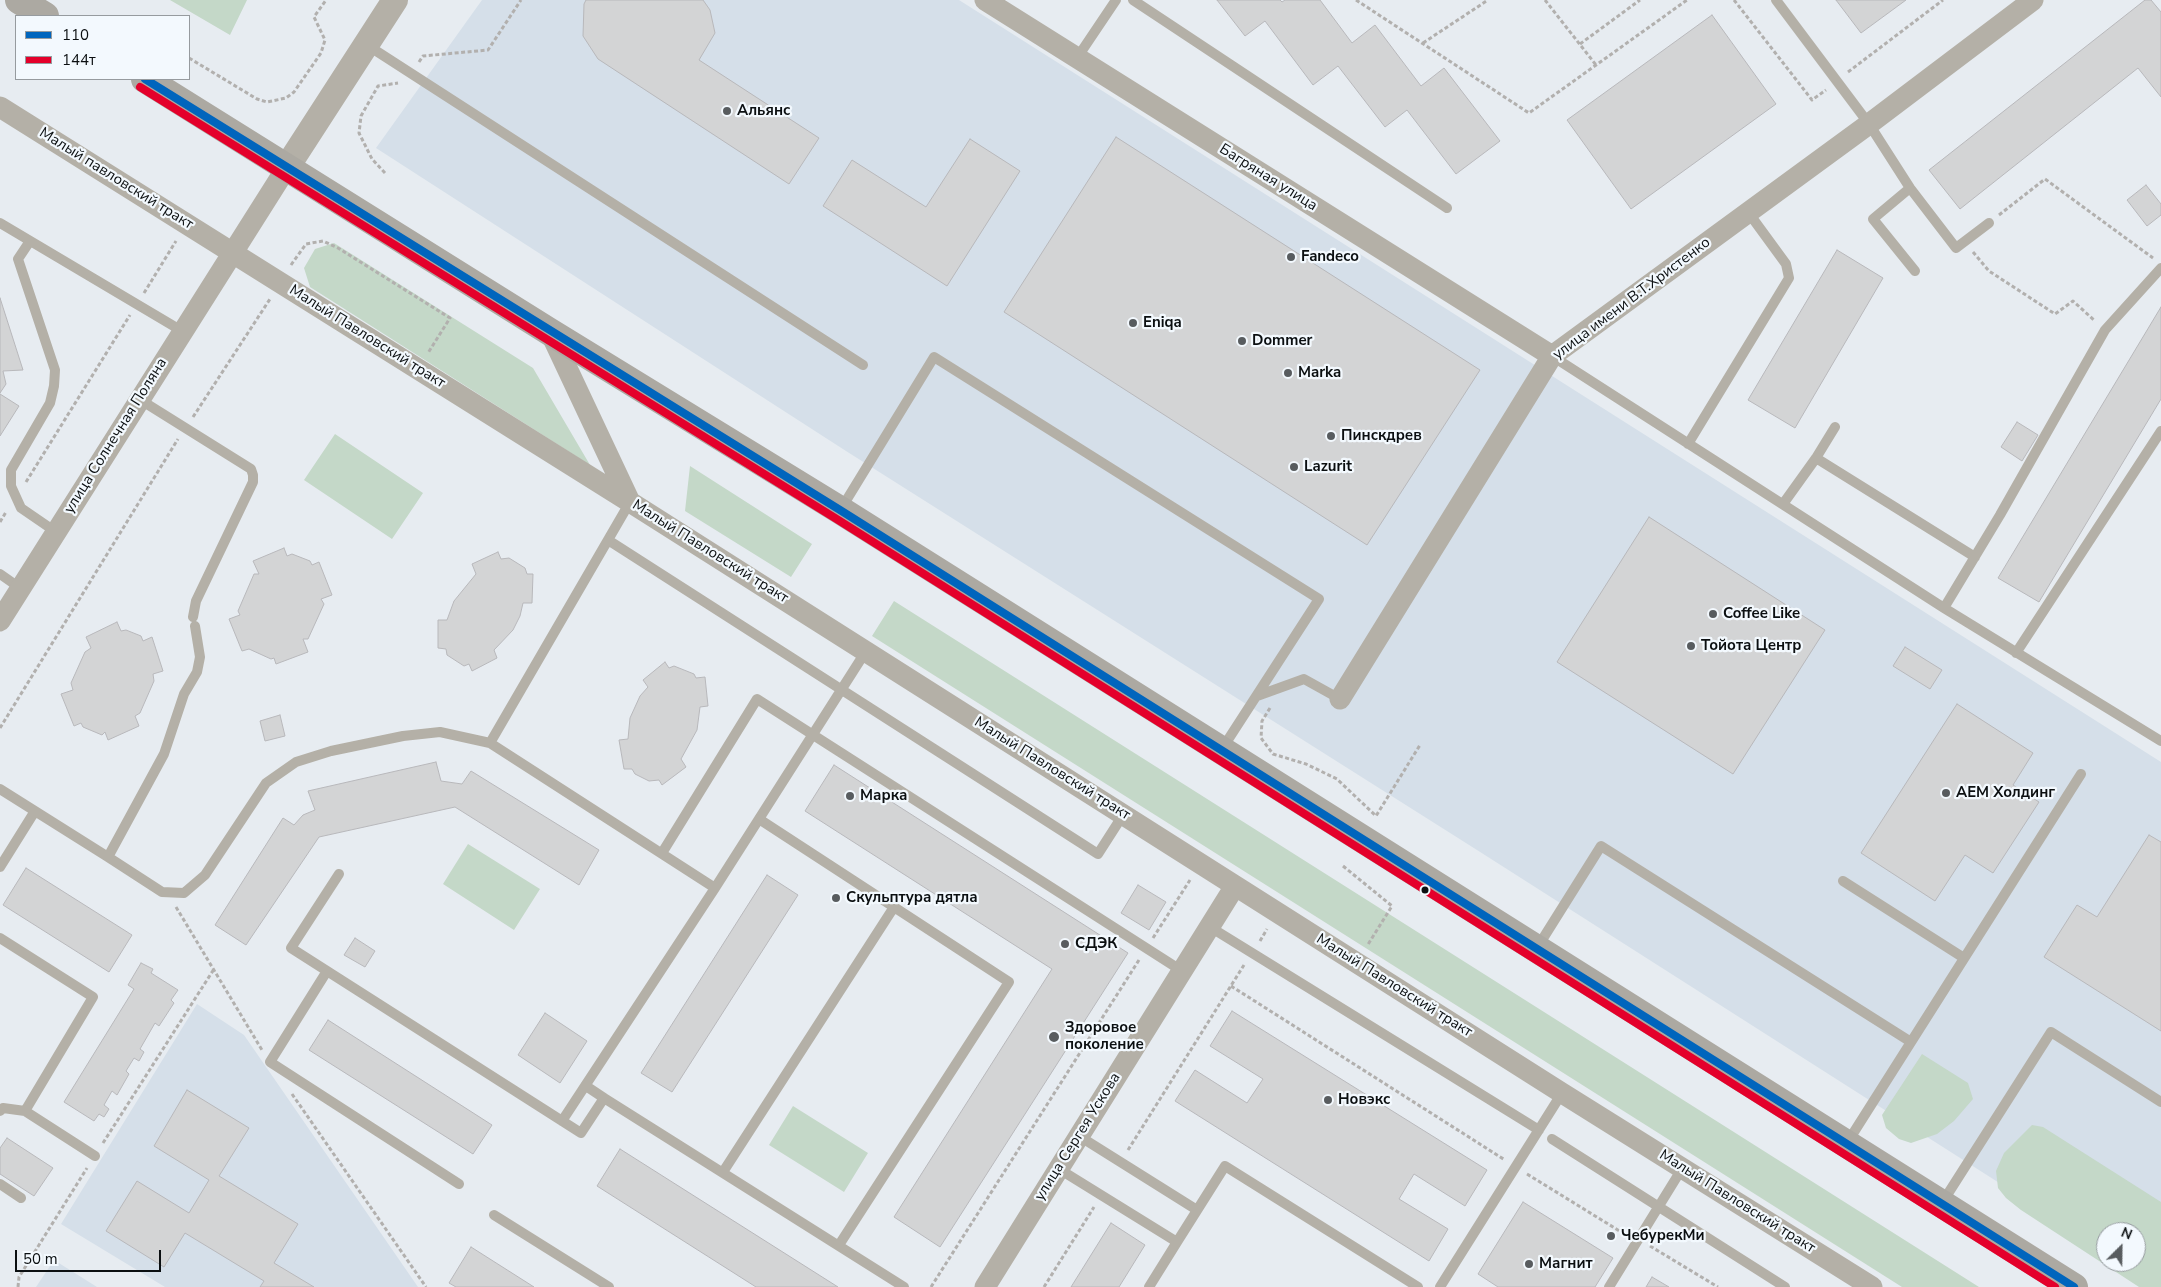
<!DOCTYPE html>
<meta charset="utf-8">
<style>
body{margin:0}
#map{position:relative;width:2161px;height:1287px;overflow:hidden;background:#e7ecf1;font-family:"Nunito Sans",sans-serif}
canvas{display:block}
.legend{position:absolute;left:15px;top:15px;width:175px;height:65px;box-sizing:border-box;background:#f3f9fe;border:1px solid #969b9f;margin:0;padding:6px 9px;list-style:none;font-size:15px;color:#0b0f11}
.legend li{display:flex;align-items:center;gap:10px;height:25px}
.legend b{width:25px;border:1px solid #969b9f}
.north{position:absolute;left:2096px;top:1222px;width:50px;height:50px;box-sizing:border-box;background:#f3f9fe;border:1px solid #969b9f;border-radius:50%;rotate:23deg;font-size:14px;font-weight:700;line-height:20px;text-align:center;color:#0b0f11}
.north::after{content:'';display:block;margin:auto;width:18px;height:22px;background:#585c5f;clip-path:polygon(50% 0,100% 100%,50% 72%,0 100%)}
.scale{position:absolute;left:15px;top:1250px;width:146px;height:22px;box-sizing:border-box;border:2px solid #0b0f11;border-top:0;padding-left:6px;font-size:15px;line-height:18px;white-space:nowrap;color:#0b0f11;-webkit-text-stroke:4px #f3f9fe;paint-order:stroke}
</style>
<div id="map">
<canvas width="2161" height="1287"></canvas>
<ul class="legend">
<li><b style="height:6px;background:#0065bd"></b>110</li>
<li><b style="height:6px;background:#e4002b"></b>144т</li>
</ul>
<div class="north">N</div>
<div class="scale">50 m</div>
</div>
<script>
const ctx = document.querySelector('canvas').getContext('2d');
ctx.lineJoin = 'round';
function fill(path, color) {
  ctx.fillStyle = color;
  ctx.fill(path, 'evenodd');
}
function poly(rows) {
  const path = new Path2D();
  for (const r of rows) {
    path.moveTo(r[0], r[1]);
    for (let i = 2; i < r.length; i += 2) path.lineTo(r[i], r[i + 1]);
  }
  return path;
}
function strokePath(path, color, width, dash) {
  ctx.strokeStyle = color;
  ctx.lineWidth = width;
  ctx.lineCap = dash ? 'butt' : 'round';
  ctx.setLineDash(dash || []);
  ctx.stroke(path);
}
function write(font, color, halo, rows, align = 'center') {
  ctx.font = font + ' "Nunito Sans",sans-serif';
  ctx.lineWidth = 4.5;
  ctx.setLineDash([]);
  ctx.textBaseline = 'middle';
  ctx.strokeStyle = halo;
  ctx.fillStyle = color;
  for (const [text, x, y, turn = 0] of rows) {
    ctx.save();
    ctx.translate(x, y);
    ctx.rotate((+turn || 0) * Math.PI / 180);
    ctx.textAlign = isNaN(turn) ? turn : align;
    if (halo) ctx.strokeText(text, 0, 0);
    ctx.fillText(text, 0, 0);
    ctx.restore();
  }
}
fill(poly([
 [482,0,959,0,2161,762,2161,1286,2136,1262,2136,1232,2106,1232,2106,1251,1477,850,846,451,376,148],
 [197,1004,244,1035,418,1287,165,1287,61,1224],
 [54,1260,97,1287,36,1287]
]), '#d5dfe9');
fill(poly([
 [170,0,247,0,230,35],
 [334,243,533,368,590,465,310,287,304,268,315,249],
 [335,434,423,493,392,539,304,480],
 [690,466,812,544,791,577,685,511],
 [894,601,1979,1287,1902,1287,872,636],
 [468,844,540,889,514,930,443,884],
 [1922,1054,1968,1083,1973,1099,1954,1121,1937,1134,1911,1143,1899,1139,1886,1128,1882,1115],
 [793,1106,868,1153,844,1192,769,1145],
 [2032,1125,2043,1127,2161,1202,2161,1287,2139,1287,2021,1210,2006,1198,1998,1188,1996,1171,2004,1153],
 [2106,1232,2136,1232,2136,1262,2106,1262]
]), '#c4d8c8');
const building = poly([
 [586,0,703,0,710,10,715,33,699,60,819,138,789,184,598,59,583,36,584,4,586,0],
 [1217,0,1280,0,1282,2,1285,0,1320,0,1352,43,1375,25,1421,86,1444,68,1500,141,1456,174,1407,110,1385,127,1338,66,1313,85,1265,21,1245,36,1217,0],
 [1836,0,1906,0,1861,33,1836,0],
 [2145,0,2151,0,2161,12,2161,97,2138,68,1960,209,1929,170,2145,0],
 [1712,15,1776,104,1631,209,1567,120,1712,15],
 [1116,137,1480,370,1367,545,1004,312,1116,137],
 [970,139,1020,171,947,286,823,206,852,160,926,207,970,139],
 [2146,185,2161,204,2161,215,2147,226,2127,200,2146,185],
 [1837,250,1883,278,1795,428,1748,400,1837,250],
 [0,298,23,370,3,371,6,384,0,393,0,298],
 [2161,307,2161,399,2039,602,1998,578,2161,307],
 [0,394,19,406,0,436,0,394],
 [2017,422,2038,435,2022,461,2001,447,2017,422],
 [1649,517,1825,630,1733,774,1557,662,1649,517],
 [284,548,287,556,292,554,310,561,312,565,319,562,332,595,321,599,324,604,308,639,303,639,308,652,276,664,274,658,271,659,249,649,242,651,229,619,240,615,238,611,254,574,259,574,253,561,284,548],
 [498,552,501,559,509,558,525,568,527,574,533,574,532,603,523,603,520,616,513,630,494,650,497,658,472,671,469,664,464,666,447,655,446,649,438,648,438,620,447,620,454,601,476,574,472,564,498,552],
 [117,622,121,631,126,630,141,636,143,641,152,637,163,671,153,674,154,681,140,713,135,716,139,726,108,740,105,732,102,735,83,727,81,723,74,726,61,694,73,690,71,683,85,652,91,648,86,637,117,622],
 [1905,647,1942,670,1930,689,1893,666,1905,647],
 [665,662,669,668,674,666,694,674,696,678,705,677,708,706,700,707,697,730,681,759,686,767,662,785,659,780,649,781,635,774,632,769,624,769,619,740,628,739,630,718,640,696,648,687,643,680,665,662],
 [1957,704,2033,753,2013,785,2039,802,1993,873,1965,855,1935,901,1861,853,1957,704],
 [280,715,285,736,265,741,260,721,280,715],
 [436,762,441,781,462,784,471,771,599,850,579,885,455,807,319,837,246,945,215,925,283,818,294,825,303,815,315,810,308,791,436,762],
 [834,765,1128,953,940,1247,894,1217,1052,969,805,811,834,765],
 [2149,835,2161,842,2161,1031,2044,957,2077,905,2097,917,2149,835],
 [26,868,132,935,109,972,3,905,26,868],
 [767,875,798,895,672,1092,641,1073,767,875],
 [1138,885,1166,902,1149,930,1121,913,1138,885],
 [355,938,375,951,365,967,344,955,355,938],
 [141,963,153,969,151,973,178,990,171,1000,174,1003,159,1026,155,1023,140,1049,144,1052,139,1061,134,1058,126,1071,129,1074,117,1095,112,1091,104,1105,109,1109,104,1117,99,1114,94,1121,64,1102,134,989,128,985,141,963],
 [1232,1011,1487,1170,1465,1206,1414,1174,1399,1199,1448,1229,1429,1261,1175,1101,1195,1070,1247,1103,1263,1079,1210,1046,1232,1011],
 [545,1013,587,1041,560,1083,518,1055,545,1013],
 [328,1020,492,1125,473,1154,309,1050,328,1020],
 [187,1090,249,1128,219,1176,298,1224,274,1263,314,1287,260,1287,264,1281,185,1233,164,1267,106,1231,137,1181,189,1213,209,1180,154,1146,187,1090],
 [7,1138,53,1168,34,1196,0,1174,0,1148,7,1138],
 [620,1149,838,1287,756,1287,597,1186,620,1149],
 [1523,1202,1613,1258,1595,1287,1498,1287,1478,1274,1523,1202],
 [1111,1223,1145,1245,1119,1287,1071,1287,1111,1223],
 [471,1247,534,1287,456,1287,449,1283,471,1247],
 [1652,1277,1669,1287,1646,1287,1652,1277]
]);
fill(building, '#d3d4d5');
strokePath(building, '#b8b8bb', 1);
strokePath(poly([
 [1356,0,1529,113,1687,0],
 [1545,0,1596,65],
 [1734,0,1812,100,1826,90],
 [1423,43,1488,0],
 [1580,44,1640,0],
 [189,58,257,99,267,102,286,98,294,92,321,53,325,40,314,17,326,0],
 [419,62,423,56,488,50,521,0],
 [1848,72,1943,0],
 [385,173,372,159,359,133,361,116,378,86,398,83],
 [1999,215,2045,179,2153,258],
 [1973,252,1989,271,2055,314,2073,301,2095,321],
 [291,265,306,244,323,241,338,248,450,318,428,353],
 [144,293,176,241],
 [193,417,270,299],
 [26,482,130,315],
 [0,522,6,512],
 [1270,708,1262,721,1261,738,1273,754,1306,764,1337,779,1376,816,1420,745],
 [0,728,178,439],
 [1343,866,1392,906,1367,946],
 [176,907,262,1050],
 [1153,938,1190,880],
 [1260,941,1267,929],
 [1231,986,1505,1160],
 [292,1094,426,1287],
 [103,1143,214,969],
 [1128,1150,1244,965],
 [1527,1174,1626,1235],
 [1650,1246,1718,1287],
 [18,1287,19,1277,87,1168],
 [931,1287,1139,960],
 [1044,1287,1094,1207]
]), '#b2b0ae', 3, [4, 2.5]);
strokePath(poly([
 [1133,0,1447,208],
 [1776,0,1869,124,1910,188,1956,248,1989,223],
 [367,45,863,365],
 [1077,58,1116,0],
 [1910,188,1873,219,1915,271],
 [0,223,182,331],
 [30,241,18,259,55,370,54,386,50,403,11,470,11,486,21,508,56,532],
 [1552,356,1944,608,2161,741],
 [139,399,251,469,253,475,253,482,196,601,193,617],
 [1688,444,1789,278,1786,264,1748,212],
 [1816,458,1975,557],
 [1783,504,1816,458,1835,427],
 [841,509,934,357,1319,599,1222,749],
 [608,540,1098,854,1123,815],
 [0,574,20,588],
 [1944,608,2000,515,2105,330,2161,268],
 [2016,653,2161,431],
 [1257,696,1304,679,1340,699],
 [490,743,630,502],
 [0,789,108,857,164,754,184,694,197,672,200,657,195,626],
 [759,819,1009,982,839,1245],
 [662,853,757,699,1182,971],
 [108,857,162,892,184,893,205,875,266,783,296,762,331,751,403,736,440,732,490,743,715,888],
 [0,867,35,811],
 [339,874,291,948,581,1133,604,1098,904,1287],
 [1843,881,1964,958],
 [1210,927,1539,1130],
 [0,938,93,997,25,1111,95,1156],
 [1537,948,1601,846,1911,1042],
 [327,971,270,1062,459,1184],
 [586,1086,604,1098],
 [0,1111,3,1108,25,1111],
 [562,1121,715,888,866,651],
 [1079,1136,1197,1210],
 [1552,1139,1785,1287],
 [1847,1143,2081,774],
 [1059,1169,1177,1242,1149,1287],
 [723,1172,894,907],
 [0,1184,21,1198],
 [1942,1203,2051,1032,2161,1102],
 [494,1215,609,1287],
 [1177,1242,1225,1166,1418,1287],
 [1440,1287,1562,1093],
 [1609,1287,1683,1167]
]), '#b4b0a7', 10);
strokePath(poly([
 [985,0,1552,356],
 [0,107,630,502,1562,1093,1872,1287],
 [550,332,630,502],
 [0,621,287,167],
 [1340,699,1552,356,1869,124,2033,0],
 [985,1287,1235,886]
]), '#b4b0a7', 21);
strokePath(poly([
 [287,167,395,0]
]), '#b4b0a7', 26);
strokePath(poly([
 [19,0,45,16],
 [145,79,550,332,840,510,2074,1287]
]), '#aca9a2', 28);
strokePath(poly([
 [145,79,840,510,2074,1287]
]), '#0065bd', 8);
strokePath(poly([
 [140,87,835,518,2055,1287]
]), '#e4002b', 8);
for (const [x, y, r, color] of [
 [727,111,5,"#585c5f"],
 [1291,257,5,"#585c5f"],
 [1133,323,5,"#585c5f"],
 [1242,341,5,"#585c5f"],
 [1288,373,5,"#585c5f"],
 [1331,436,5,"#585c5f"],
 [1294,467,5,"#585c5f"],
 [1713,614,5,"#585c5f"],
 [1691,646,5,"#585c5f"],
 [1946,793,5,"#585c5f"],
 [850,796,5,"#585c5f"],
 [1425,890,4.5,"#0b0f11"],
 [836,898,5,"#585c5f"],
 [1065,944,5,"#585c5f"],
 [1054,1037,6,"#585c5f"],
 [1328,1100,5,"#585c5f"],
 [1611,1236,5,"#585c5f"],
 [1529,1264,5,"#585c5f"]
]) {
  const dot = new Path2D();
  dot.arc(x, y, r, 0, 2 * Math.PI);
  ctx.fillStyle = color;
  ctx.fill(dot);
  strokePath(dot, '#f3f9fe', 2);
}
write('bold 15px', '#0b0f11', '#f3f9fe', [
 ["Альянс",737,111],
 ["Fandeco",1301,257],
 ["Eniqa",1143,323],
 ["Dommer",1252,341],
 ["Marka",1298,373],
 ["Пинскдрев",1341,436],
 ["Lazurit",1304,467],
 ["Coffee Like",1723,614],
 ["Тойота Центр",1701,646],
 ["АЕМ Холдинг",1956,793],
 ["Марка",860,796],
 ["Скульптура дятла",846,898],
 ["СДЭК",1075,944],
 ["Здоровое",1065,1028],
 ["поколение",1065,1045],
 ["Новэкс",1338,1100],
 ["ЧебурекМи",1621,1236],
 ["Магнит",1539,1264]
], 'left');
write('15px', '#0b0f11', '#f3f9fe', [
 ["Багряная улица",1268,178,32],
 ["Малый павловский тракт",116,179,32],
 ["улица имени В.Т.Христенко",1632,299,-37],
 ["Малый Павловский тракт",367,337,32],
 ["улица Солнечная Поляна",116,436,-58],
 ["Малый Павловский тракт",710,552,32],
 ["Малый Павловский тракт",1052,769,32],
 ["Малый Павловский тракт",1394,986,32],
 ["улица Сергея Ускова",1078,1137,-58],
 ["Малый Павловский тракт",1737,1202,32]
]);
</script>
